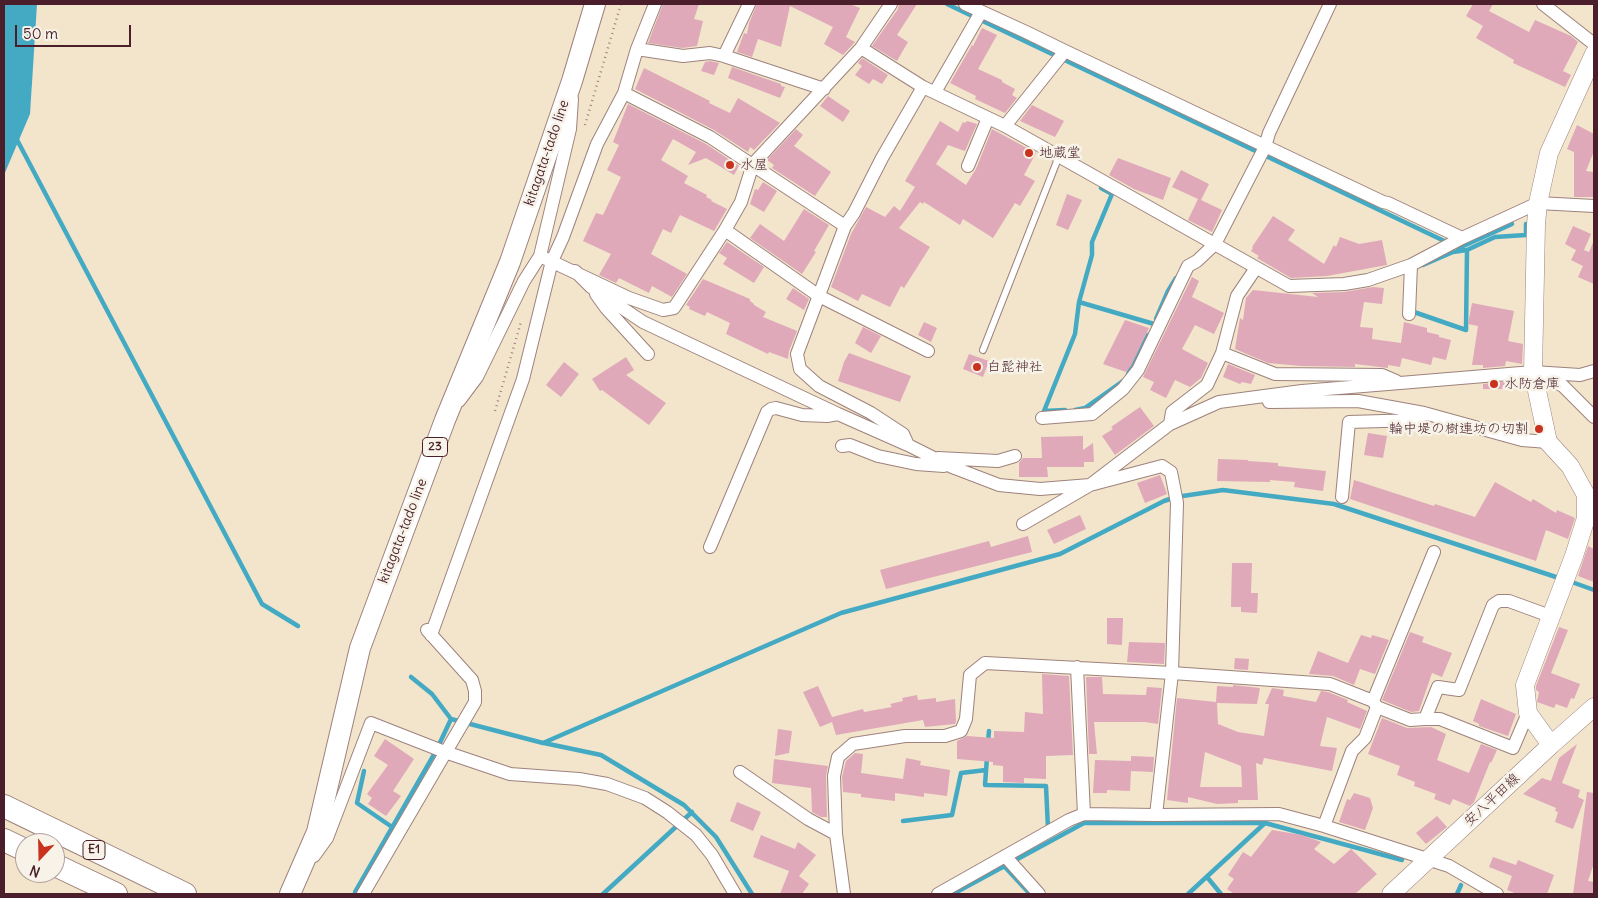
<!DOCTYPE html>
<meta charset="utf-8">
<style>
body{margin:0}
#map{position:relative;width:1598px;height:898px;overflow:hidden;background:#f2e5cc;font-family:Delius,sans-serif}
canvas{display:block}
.frame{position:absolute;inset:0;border:5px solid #4a1f2b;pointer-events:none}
.north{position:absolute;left:15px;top:833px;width:50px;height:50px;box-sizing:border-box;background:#f7f3e8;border:1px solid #b29e9c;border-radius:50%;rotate:201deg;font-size:14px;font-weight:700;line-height:20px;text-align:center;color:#4a1f2b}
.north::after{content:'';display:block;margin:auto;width:18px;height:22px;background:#c8321e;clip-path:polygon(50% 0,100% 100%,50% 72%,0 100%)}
.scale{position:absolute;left:15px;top:25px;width:116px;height:22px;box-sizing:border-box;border:2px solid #4a1f2b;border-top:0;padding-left:6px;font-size:15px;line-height:18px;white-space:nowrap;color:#4a1f2b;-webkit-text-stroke:4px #f7f3e8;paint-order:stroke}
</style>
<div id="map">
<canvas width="1598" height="898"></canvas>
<div class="frame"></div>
<div class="north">N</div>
<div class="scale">50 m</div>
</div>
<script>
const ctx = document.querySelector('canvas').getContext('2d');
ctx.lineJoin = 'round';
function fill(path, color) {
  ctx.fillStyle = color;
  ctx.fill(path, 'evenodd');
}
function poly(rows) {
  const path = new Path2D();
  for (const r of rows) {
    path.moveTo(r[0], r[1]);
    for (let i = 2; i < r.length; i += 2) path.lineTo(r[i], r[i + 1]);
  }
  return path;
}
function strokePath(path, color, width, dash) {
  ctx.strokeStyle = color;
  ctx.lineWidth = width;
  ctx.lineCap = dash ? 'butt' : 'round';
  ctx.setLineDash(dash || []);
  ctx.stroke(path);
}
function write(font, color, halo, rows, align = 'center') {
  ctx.font = font + ' Delius,"Klee One",sans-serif';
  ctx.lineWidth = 5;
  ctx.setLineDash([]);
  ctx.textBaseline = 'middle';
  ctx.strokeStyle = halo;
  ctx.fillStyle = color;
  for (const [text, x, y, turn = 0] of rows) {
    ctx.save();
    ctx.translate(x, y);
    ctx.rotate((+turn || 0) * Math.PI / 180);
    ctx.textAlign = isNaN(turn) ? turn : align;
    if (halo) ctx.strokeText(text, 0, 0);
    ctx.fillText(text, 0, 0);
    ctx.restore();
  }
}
fill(poly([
 [4,4,37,4,30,114,4,175]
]), '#44aac3');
strokePath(poly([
 [947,4,1459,248,1512,224],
 [15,136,262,604,298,626],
 [1423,265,1453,252,1467,250,1495,237,1526,235,1526,224],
 [1079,302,1154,324],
 [1414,312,1466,330,1467,250],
 [1156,319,1168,291,1176,278],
 [1128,374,1148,335],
 [1065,410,1044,411,1075,334,1079,302,1092,255,1092,242,1112,194,1101,188],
 [1075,410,1085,408,1123,381],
 [1569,581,1594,590],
 [411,677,432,694,451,719,543,743,841,613,1060,554,1164,501,1176,497,1223,490,1334,504,1562,579],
 [988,742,989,731],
 [544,743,601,755,684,805,716,837,752,894],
 [987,757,985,785,1046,786,1048,829],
 [364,771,357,803,392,827],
 [903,821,952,815,961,773,986,770],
 [1004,866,1030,894],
 [1207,877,1221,894],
 [355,892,437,749,451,719],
 [603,894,692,812],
 [953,894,1084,823,1265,823,1402,860],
 [1188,894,1265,823],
 [1457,894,1461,885]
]), '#44aac3', 4.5);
fill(poly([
 [663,4,699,4,694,19,703,21,697,46,682,48,648,43],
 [757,4,850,4,860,8,846,37,855,42,843,55,824,44,833,27,790,6,781,47,758,39,752,57,737,52,744,33,747,34,749,23],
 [899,4,917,4,897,35,908,42,897,61,872,46,898,9],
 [1473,4,1493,4,1489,11,1529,32,1535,20,1571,36,1578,42,1563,71,1571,75,1565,87,1513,63,1514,60,1476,38,1483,26,1466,16],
 [982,28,997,35,978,69,1002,80,1002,82,1015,89,1012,95,1017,98,1005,113,975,99,976,96,950,83,972,45,973,46],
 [862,58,888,75,882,84,873,79,869,84,855,75,862,66,858,63],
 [710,61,719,63,714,75,701,71,705,62],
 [732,67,781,84,781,86,785,87,780,98,728,78],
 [644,68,710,101,709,103,730,113,738,98,780,123,754,150,750,147,748,152,714,130,635,89],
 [828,96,850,111,843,122,820,106],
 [628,104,706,144,739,166,734,175,706,158,688,165,696,152,673,139,661,160,688,176,684,183,707,195,706,197,712,200,711,201,727,209,714,231,680,215,671,233,663,229,651,254,687,274,672,297,652,286,649,293,619,278,616,283,599,275,611,254,583,241,596,213,603,215,621,177,607,170,619,145,613,142],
 [1032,105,1064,121,1055,137,1020,121],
 [940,121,958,132,963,122,965,123,967,121,977,124,965,151,948,145,936,164,966,185,976,169,992,129,1036,153,1024,175,1035,181,1020,206,1015,203,993,238,963,219,960,225,924,202,923,204,920,202,899,228,930,247,904,288,901,286,890,307,862,294,858,301,831,287,851,234,866,207,885,217,894,206,900,211,915,187,905,181],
 [1577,125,1594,134,1594,151,1586,171,1594,172,1594,197,1574,197,1574,152,1567,149],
 [796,129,803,135,794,146,831,172,815,196,772,168,774,165,767,160],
 [1118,158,1171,178,1163,200,1134,189,1109,175],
 [1181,170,1209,184,1201,200,1222,210,1212,232,1188,220,1198,199,1172,187],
 [763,182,777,191,764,212,750,204,755,189,758,190],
 [1067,194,1082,200,1068,230,1056,225],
 [804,209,829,225,814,251,816,252,802,274,750,238,760,224,784,241],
 [1273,216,1295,230,1288,240,1324,264,1334,245,1336,247,1340,237,1359,244,1382,240,1387,265,1327,276,1291,278,1257,258,1259,256,1251,251,1253,248,1252,247],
 [1573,226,1591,234,1584,250,1589,252,1594,240,1594,284,1578,277,1583,266,1571,260,1576,250,1565,244],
 [727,242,764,267,754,283,723,264,727,258,719,253],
 [1192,277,1199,281,1192,297,1224,313,1214,334,1195,325,1182,349,1208,363,1201,378,1190,387,1175,380,1166,398,1150,390,1154,382,1143,377],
 [703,279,750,299,750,301,754,304,754,305,766,312,763,317,797,331,789,351,788,359,769,352,768,354,726,334,730,323,707,312,705,316,689,309,690,307,686,305],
 [1373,287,1384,288,1382,304,1364,302,1360,327,1373,328,1372,339,1401,343,1404,322,1427,328,1427,332,1439,335,1439,337,1451,340,1446,360,1433,357,1431,365,1402,358,1400,367,1388,365,1388,368,1355,364,1355,367,1301,366,1268,363,1235,349,1240,318,1243,320,1246,298,1253,290,1318,297,1312,293,1344,292],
 [793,288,809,299,804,310,786,299],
 [1472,303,1514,311,1508,341,1523,344,1522,364,1506,361,1505,366,1483,368,1483,365,1472,365,1478,326,1468,324],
 [1125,320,1149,328,1131,366,1126,372,1103,364],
 [924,322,937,328,931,342,918,335],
 [863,327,881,336,871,353,855,343],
 [849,353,911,376,900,402,838,381,844,362],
 [969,354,989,361,983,377,963,369],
 [626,357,634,370,626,375,666,403,649,425,602,390,600,391,592,379],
 [564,362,579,374,561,397,546,385],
 [1228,364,1255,375,1251,384,1242,382,1240,384,1223,377],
 [1505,382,1505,389,1483,389,1483,384],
 [1140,407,1154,426,1115,455,1102,436,1113,429,1111,427],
 [1368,433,1387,436,1383,458,1364,455],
 [1083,436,1083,450,1093,443,1094,462,1084,462,1084,467,1047,467,1048,477,1019,477,1019,463,1023,458,1042,458,1041,437],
 [1218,459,1248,460,1248,461,1278,463,1278,466,1326,471,1323,491,1294,487,1295,482,1270,480,1270,482,1217,481],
 [1160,475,1167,494,1145,503,1137,483],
 [1354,480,1434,506,1435,504,1475,517,1495,482,1531,502,1533,499,1556,513,1557,510,1575,518,1568,539,1546,530,1536,561,1350,499],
 [1080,515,1086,529,1054,544,1047,530],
 [1028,536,1032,552,886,589,880,570,989,541,991,547],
 [1588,546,1594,549,1594,582,1578,576],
 [1232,563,1252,563,1251,593,1258,593,1257,613,1241,612,1241,607,1231,607],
 [1107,618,1123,618,1122,645,1107,644],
 [1559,627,1568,630,1551,673,1580,684,1574,699,1571,698,1567,708,1556,704,1554,708,1537,702,1539,692,1536,690,1536,686],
 [1410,632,1424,637,1422,642,1452,653,1442,677,1432,673,1419,711,1411,712,1382,700],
 [1361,635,1371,638,1372,635,1389,640,1375,674,1360,669,1354,685,1333,676,1309,674,1318,651,1348,663],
 [1129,642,1165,643,1164,664,1127,662],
 [1235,658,1249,659,1248,670,1234,669],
 [1042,674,1069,676,1073,755,1046,756,1046,779,1024,778,1024,783,1003,782,1003,766,993,765,993,762,957,759,957,741,967,736,994,738,994,731,1024,732,1025,712,1043,714],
 [1086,677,1102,677,1103,694,1146,695,1147,687,1162,688,1158,724,1145,722,1094,722,1097,754,1089,754],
 [1233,685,1260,688,1257,704,1217,703,1218,724,1238,732,1264,736,1269,704,1265,704,1272,688,1284,690,1283,696,1316,702,1321,691,1328,692,1348,700,1347,702,1367,711,1360,729,1327,717,1320,746,1337,748,1332,771,1264,758,1262,765,1256,763,1258,800,1238,800,1238,803,1217,804,1188,797,1188,803,1167,800,1177,698,1216,702,1217,686,1233,687],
 [1205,752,1241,766,1242,787,1200,787],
 [818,686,832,717,863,709,864,712,892,707,890,704,903,701,902,698,917,695,918,700,936,698,936,702,955,699,956,721,955,724,925,727,923,720,836,735,832,722,820,727,803,692],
 [1481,699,1516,714,1508,736,1479,726,1479,724,1473,721],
 [1382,718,1407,728,1431,727,1446,734,1437,760,1469,773,1481,744,1497,750,1491,763,1490,762,1474,802,1470,806,1453,799,1450,805,1434,799,1436,794,1414,786,1415,782,1397,775,1400,766,1368,754],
 [778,729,792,731,789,753,775,756],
 [385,739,414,759,393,791,401,796,386,816,368,804,372,798,367,794,388,765,374,756],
 [1577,744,1562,783,1580,790,1578,797,1584,800,1573,829,1555,822,1558,812,1555,811,1556,808,1523,794,1542,778,1551,781,1559,758],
 [855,753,863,754,861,773,903,779,906,758,921,761,920,765,950,770,947,796,924,793,924,797,895,793,895,801,861,797,861,794,843,792,842,777,846,761],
 [1131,756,1154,757,1153,772,1131,771,1130,791,1107,790,1107,793,1093,793,1095,760,1131,761],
 [774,759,828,766,826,776,827,817,821,817,812,812,811,788,772,783],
 [1587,792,1594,793,1594,863,1588,881,1594,882,1594,894,1573,894],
 [1354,793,1370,798,1373,808,1365,830,1339,822,1347,799,1350,800],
 [737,802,761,812,753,831,730,821],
 [1437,816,1447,827,1426,844,1416,833],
 [1272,830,1302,835,1321,842,1314,849,1334,864,1351,849,1377,874,1355,894,1234,894,1227,889,1234,879,1228,875,1243,852,1251,857],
 [761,835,795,849,798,842,816,855,799,876,809,884,802,894,780,894,789,871,753,857],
 [1493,857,1516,865,1518,860,1554,875,1547,894,1517,894,1507,890,1512,876,1489,867]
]), '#dfa9b9');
const lane = poly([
 [983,350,1059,156]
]);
const street = poly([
 [965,4,1026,32,1065,51,1383,202,1388,203,1462,238,1538,203,1594,206],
 [1543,4,1594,44],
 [861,48,923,87,1005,126,1289,286,1344,284,1368,280,1411,265,1462,238],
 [637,49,683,56,710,53,724,56,824,89],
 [724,56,749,4],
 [935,92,981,12],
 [624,93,710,137,845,226],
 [1005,126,1065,51],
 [968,166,988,118],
 [725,230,819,296,928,351],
 [540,256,629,298,663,310,674,308,725,230,741,202,753,164,861,48,891,4],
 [575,271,591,287,643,322,838,414,908,445,952,467,999,485,1040,489,1090,485,1170,424,1219,402,1302,391,1400,383,1533,372,1580,375,1594,371],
 [596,294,606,308,648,354],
 [1409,314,1411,265],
 [1222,353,1275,374,1382,375,1396,381],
 [1540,375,1563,386,1594,417],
 [459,401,477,377,524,281,540,256,570,129,572,99],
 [1269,402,1358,401,1424,413,1522,440,1548,442],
 [1042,418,1092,414,1123,389,1138,370,1188,266,1197,261,1215,244,1265,147,1269,133,1330,4],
 [1170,424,1172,412,1207,385,1222,353,1237,296,1256,268],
 [908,445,903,434,871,413,819,386,800,369,797,354,845,226,854,213,882,158,923,87],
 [842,446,850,445,878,456,916,464,944,466],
 [938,458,998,461,1015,456],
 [1342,497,1349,422,1418,420,1424,413],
 [1023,524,1090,485,1162,466,1171,472,1177,503,1172,673,1156,815],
 [710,547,767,412,771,409,776,408,802,415,827,416,838,414],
 [431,635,523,379,552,261,563,237,597,144,624,93,637,49,655,4],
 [1077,667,1084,814],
 [1373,701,1434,552],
 [1425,719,1440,719,1513,748,1528,713],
 [740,772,808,819,836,834],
 [1324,826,1352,751,1365,738,1377,707],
 [314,856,327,838,371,723,445,752,510,774,579,779,607,784,645,798,667,812,696,835,712,855,735,894],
 [1005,856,1039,894],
 [363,894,475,702,475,691,472,680,427,630],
 [844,894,836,834,834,776,838,757,853,744,905,736,945,736,961,731,966,719,970,675,985,663,1172,673,1330,684,1373,701,1377,707,1410,720,1425,719,1438,687,1459,690,1493,605,1499,601,1509,601,1550,616],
 [938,894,1069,820,1084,814,1156,815,1279,814,1324,826,1449,866,1497,894]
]);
const secondary = poly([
 [1551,745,1528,713,1525,685,1574,556,1586,518,1586,495,1570,466,1548,442,1533,372,1536,224,1538,203,1549,153,1594,54],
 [1391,894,1551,745,1594,707]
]);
const primary = poly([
 [290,894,317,832,360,648,445,420,510,262,572,81,595,4]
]);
const highway = poly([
 [4,806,185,894],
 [4,840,25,850],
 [55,865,116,894]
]);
strokePath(lane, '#9e827c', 8);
strokePath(street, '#9e827c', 14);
strokePath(secondary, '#9e827c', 19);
strokePath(primary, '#9e827c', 22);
strokePath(highway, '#9e827c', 24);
strokePath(poly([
 [585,125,621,4],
 [495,411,521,322]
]), '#9e827c', 2.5, [1, 4]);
strokePath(lane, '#fff', 6);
strokePath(street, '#fff', 12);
strokePath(secondary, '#fff', 18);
strokePath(primary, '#fff', 20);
strokePath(highway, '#fff', 22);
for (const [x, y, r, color] of [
 [1029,153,5,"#c8321e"],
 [730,165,5,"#c8321e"],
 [977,367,5,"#c8321e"],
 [1494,384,5,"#c8321e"],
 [1539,429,5,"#c8321e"]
]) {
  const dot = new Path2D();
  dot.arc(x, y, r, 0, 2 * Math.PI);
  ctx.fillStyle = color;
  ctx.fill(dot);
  strokePath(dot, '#f7f3e8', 2);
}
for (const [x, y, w] of [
 [435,447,25],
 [94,850,22]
]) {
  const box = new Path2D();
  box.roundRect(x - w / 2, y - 9.5, w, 19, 4);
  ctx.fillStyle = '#f7f3e8';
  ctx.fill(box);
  strokePath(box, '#4a1f2b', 1);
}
write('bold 12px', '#4a1f2b', null, [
 ["23",435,447],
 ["E1",94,850]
]);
write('14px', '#4a1f2b', '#f7f3e8', [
 ["kitagata-tado line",547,153,-71],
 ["kitagata-tado line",403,531,-69],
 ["安八平田線",1492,800,-43]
]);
write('14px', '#4a1f2b', '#f7f3e8', [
 ["地蔵堂",1039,153],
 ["水屋",740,165],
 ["白髭神社",987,367],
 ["水防倉庫",1504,384],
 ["輪中堤の樹連坊の切割",1529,429,"right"]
], 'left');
</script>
